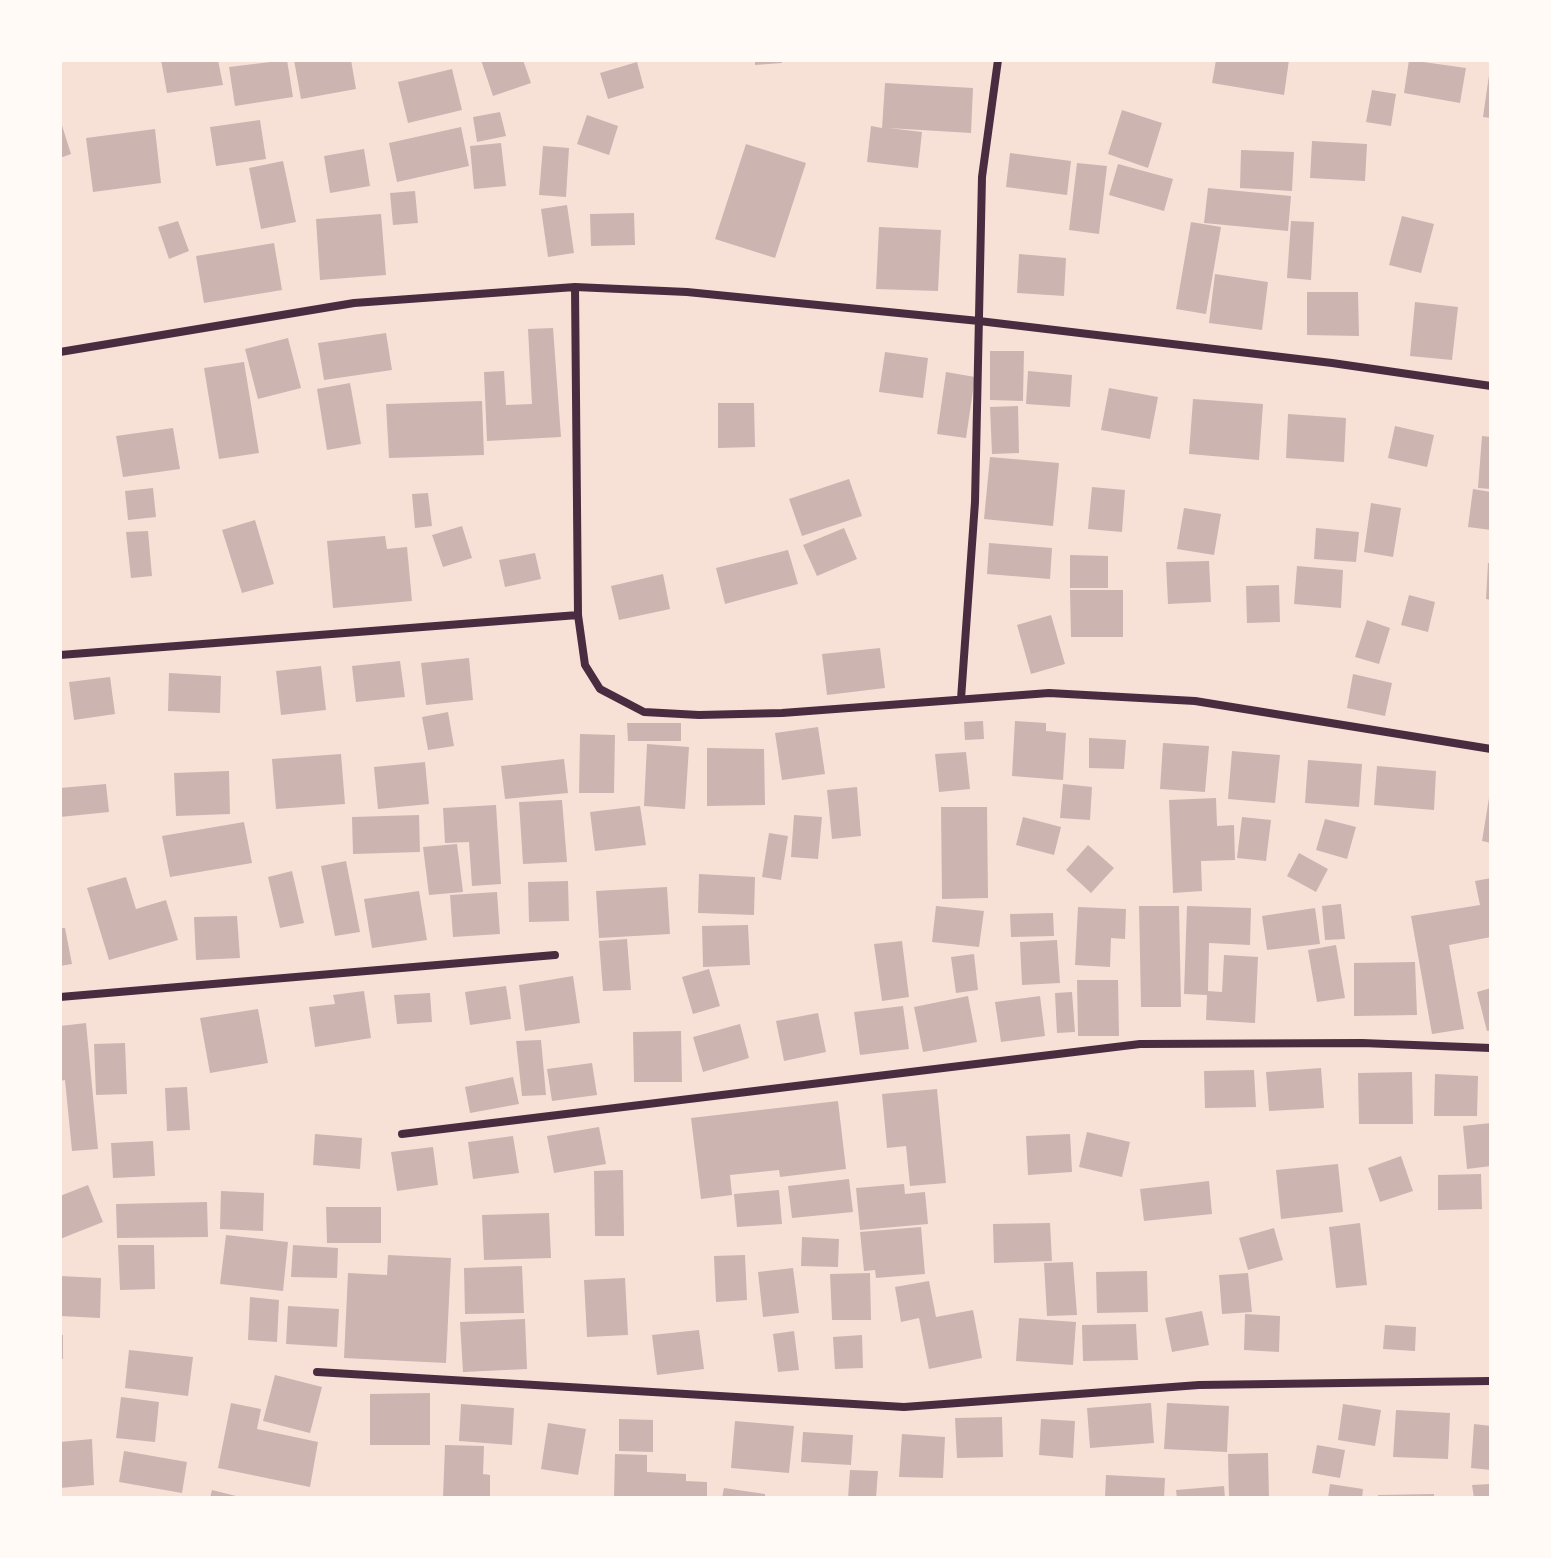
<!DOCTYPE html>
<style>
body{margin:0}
#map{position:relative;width:1551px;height:1558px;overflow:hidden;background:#f7e1d7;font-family:"Archivo Narrow",sans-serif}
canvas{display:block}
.frame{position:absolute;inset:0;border:62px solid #fffaf5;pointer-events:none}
</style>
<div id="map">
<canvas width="1551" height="1558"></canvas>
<div class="frame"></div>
</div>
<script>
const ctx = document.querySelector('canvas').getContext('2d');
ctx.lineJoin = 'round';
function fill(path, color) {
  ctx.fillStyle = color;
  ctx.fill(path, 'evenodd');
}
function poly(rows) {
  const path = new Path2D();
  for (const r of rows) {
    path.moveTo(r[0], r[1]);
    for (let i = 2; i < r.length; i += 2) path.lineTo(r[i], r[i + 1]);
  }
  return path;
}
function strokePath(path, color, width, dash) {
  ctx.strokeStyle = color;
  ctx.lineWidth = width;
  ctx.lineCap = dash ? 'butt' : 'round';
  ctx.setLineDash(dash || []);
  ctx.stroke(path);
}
fill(poly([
 [161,60,218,60,223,85,167,93],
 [287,60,293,97,235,106,229,67],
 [294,60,351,60,356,89,301,99],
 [481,60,523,60,531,83,493,96],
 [755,60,782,60,782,63,755,65],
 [1216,60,1289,60,1284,95,1212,83],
 [1409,60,1466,68,1460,103,1404,93],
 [637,62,644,88,608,99,600,73],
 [452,69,462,110,408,123,398,82],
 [1489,75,1491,75,1491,118,1483,117],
 [885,83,973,88,971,133,888,128,922,132,918,168,867,162,871,126,882,128],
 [1372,90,1396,94,1391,126,1366,122],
 [1122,110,1162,123,1148,168,1108,154],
 [500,112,506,136,477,142,473,117],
 [587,115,618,126,609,155,577,144],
 [60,119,71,154,60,158],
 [260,120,266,159,216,166,210,127],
 [461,127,469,166,397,182,389,143],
 [155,129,161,183,93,192,86,138],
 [1312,141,1367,144,1365,181,1310,178],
 [501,143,506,186,474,189,470,146],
 [746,144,806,163,775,258,715,239],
 [543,146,569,148,566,197,539,195],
 [364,149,370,186,330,193,324,156],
 [1241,150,1294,152,1292,191,1240,188],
 [1010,153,1071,161,1067,195,1006,187],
 [283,161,296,222,261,229,249,168],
 [1077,163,1107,166,1099,234,1069,230],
 [1118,164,1173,179,1164,211,1109,195],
 [1208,188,1291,196,1288,231,1204,223],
 [415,191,418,223,393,225,390,193],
 [567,205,574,253,548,257,541,209],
 [634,213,635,245,591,246,590,214],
 [381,214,386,275,320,280,316,219],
 [1402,216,1434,224,1421,273,1389,265],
 [178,221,189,251,169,259,158,227],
 [1291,221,1314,222,1311,280,1287,278],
 [1191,222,1221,227,1206,314,1176,309],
 [879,227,941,230,938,291,876,289],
 [274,243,282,290,204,303,196,256],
 [1019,254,1066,258,1064,296,1017,293],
 [1215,274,1268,282,1262,330,1209,323],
 [1307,292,1358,292,1359,336,1307,335],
 [1415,302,1458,307,1452,360,1410,356],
 [553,328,561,437,487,441,484,372,504,371,506,405,532,404,528,329],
 [386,333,392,370,324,380,318,343],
 [288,338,301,388,258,399,245,349],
 [990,351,1024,351,1023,401,990,400],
 [885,352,928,358,923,398,879,392],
 [244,362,259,453,219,459,204,368],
 [1028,371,1072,375,1070,407,1026,404],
 [946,372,975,377,966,438,937,434],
 [350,383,361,444,327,450,317,389],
 [1109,388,1158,397,1150,439,1101,430],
 [1193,399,1263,404,1259,460,1189,454],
 [482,401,484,455,389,458,386,404],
 [718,403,754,403,755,447,718,448],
 [1018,406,1019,453,992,454,990,407],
 [1288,414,1346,418,1344,462,1286,458],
 [1395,426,1434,435,1427,467,1388,458],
 [173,428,180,469,123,477,116,436],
 [1482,436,1491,437,1491,489,1478,488],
 [990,457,1059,463,1053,526,984,519],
 [849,479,862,516,802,536,789,499],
 [1092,487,1125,490,1122,532,1088,529],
 [153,488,156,517,128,520,125,491],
 [1473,489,1491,492,1491,530,1468,527],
 [428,493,432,526,415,528,412,494],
 [1371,503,1401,508,1393,557,1364,552],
 [1184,508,1221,514,1214,555,1177,549],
 [255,520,274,584,242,593,222,530],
 [462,526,472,558,443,567,432,535],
 [844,528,857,559,817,576,803,545],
 [1316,528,1359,532,1356,562,1314,559],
 [148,531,152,576,131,578,126,532],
 [385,536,387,549,407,547,412,601,333,608,327,541],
 [989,543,1052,548,1050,579,987,574],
 [788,550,798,584,725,604,716,568],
 [535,553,541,579,505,587,499,560],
 [1070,555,1108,556,1108,588,1070,588],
 [1209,561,1211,602,1168,604,1166,562],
 [1488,563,1491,563,1491,600,1486,599],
 [1297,566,1343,570,1341,608,1294,604],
 [663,574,670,609,619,620,611,586],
 [1279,585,1280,622,1247,623,1246,586],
 [1070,590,1123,590,1123,637,1071,637],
 [1409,595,1435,602,1428,632,1401,625],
 [1051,615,1065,664,1031,674,1017,625],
 [1367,620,1390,628,1379,664,1355,657],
 [880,648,885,688,827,695,822,654],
 [469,658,473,700,426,705,421,663],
 [400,661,405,697,356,702,352,666],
 [321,666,326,710,281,715,276,671],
 [169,673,221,676,220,713,168,711],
 [1353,674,1392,683,1385,716,1347,708],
 [110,677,115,714,74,720,69,682],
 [448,712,454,746,428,750,422,717],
 [983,721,984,739,965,740,964,722],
 [1015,721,1046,723,1046,731,1066,733,1063,780,1012,776],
 [627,723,681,723,681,741,628,741],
 [818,727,825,774,782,780,775,733],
 [580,734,615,735,614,793,579,793],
 [1089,738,1126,740,1124,769,1089,768],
 [1163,743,1209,746,1205,792,1160,789],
 [647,744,689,747,685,809,644,806],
 [707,748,764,749,765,805,707,806],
 [1232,751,1280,755,1275,803,1228,799],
 [966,752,970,789,939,792,935,754],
 [341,754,345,804,276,809,272,759],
 [564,759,568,793,505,799,501,766],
 [1308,760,1362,764,1359,807,1305,803],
 [425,762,429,804,378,809,374,767],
 [1377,766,1436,771,1434,810,1374,805],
 [229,771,230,814,176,816,174,773],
 [106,784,109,812,60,817,60,788],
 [1063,784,1092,787,1090,820,1060,818],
 [857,787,861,836,832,839,827,790],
 [1216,798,1217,826,1234,825,1235,860,1201,861,1202,891,1173,893,1169,800],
 [1489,798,1491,799,1491,843,1482,841],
 [562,800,567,862,523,864,519,802],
 [496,805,501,884,472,886,469,842,445,843,443,808],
 [640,806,646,845,595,851,590,812],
 [941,807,987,807,988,898,942,899],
 [419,815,420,852,353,854,352,817],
 [794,815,822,817,818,859,791,857],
 [1023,817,1061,827,1054,855,1016,845],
 [1242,817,1271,820,1266,861,1237,858],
 [1325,819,1356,827,1347,859,1316,850],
 [244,822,252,863,170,877,162,836],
 [769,833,788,836,781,880,762,877],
 [457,844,463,892,429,895,423,847],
 [1088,845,1114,868,1091,893,1066,870],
 [1299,853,1328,869,1316,892,1287,876],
 [346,861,360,932,335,936,321,866],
 [292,871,304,923,280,928,268,877],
 [699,874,755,877,754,915,698,913],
 [126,877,136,909,166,900,178,940,109,960,87,888],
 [1491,878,1491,937,1449,945,1464,1029,1432,1034,1411,916,1480,905,1475,881],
 [568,881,569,921,529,922,528,882],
 [667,887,670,934,599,938,596,891],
 [419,891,427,940,372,948,364,899],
 [497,892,500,934,453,937,450,895],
 [1341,904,1345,939,1325,940,1322,906],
 [936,906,984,911,979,947,932,942],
 [1139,906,1179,906,1181,1007,1141,1007],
 [1187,906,1251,908,1250,945,1209,943,1208,991,1222,992,1224,955,1258,957,1255,1023,1206,1020,1207,995,1184,994],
 [1078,907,1126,909,1125,939,1111,938,1110,967,1075,965],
 [1315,908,1320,944,1267,950,1262,916],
 [1053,913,1054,936,1011,937,1010,914],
 [237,916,240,958,196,960,194,917],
 [748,925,750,965,703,967,702,926],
 [60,928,65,928,72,964,60,966],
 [627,939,631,990,603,991,599,941],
 [1057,940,1060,983,1022,985,1020,942],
 [902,941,909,997,882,1001,874,944],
 [1336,945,1345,998,1317,1002,1308,950],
 [974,954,978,990,956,993,951,957],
 [1415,962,1417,1015,1354,1016,1354,963],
 [709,969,720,1006,693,1014,682,977],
 [573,976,580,1023,525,1031,519,985],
 [1077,980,1118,980,1119,1036,1078,1036],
 [506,986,511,1019,470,1025,465,992],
 [1491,988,1491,1030,1487,1031,1477,992],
 [364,991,371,1038,315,1047,309,1007,335,1004,333,995],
 [1072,992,1075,1032,1057,1033,1055,993],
 [430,993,432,1022,397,1024,394,995],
 [968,996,977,1042,923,1052,914,1007],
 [1040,996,1045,1036,1001,1042,995,1002],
 [903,1006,909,1049,860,1055,854,1012],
 [258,1009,268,1063,210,1073,200,1018],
 [818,1013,826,1052,784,1061,776,1021],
 [86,1023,98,1149,72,1151,65,1080,60,1081,60,1026],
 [740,1024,749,1058,703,1072,693,1037],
 [681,1031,682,1082,634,1082,633,1032],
 [541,1040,546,1095,522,1096,516,1041],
 [125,1043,127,1094,96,1095,94,1044],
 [592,1063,597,1095,552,1101,547,1069],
 [1321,1068,1324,1108,1269,1111,1266,1072],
 [1254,1070,1256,1107,1205,1108,1204,1071],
 [1412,1072,1413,1124,1359,1124,1358,1073],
 [1435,1074,1478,1076,1477,1116,1434,1116],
 [513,1077,519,1104,470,1113,465,1087],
 [187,1087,190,1130,167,1131,165,1088],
 [937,1089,946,1183,910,1186,906,1146,887,1148,882,1094],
 [838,1101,846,1169,780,1177,779,1170,730,1175,732,1195,701,1199,691,1118],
 [1491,1123,1491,1166,1467,1169,1463,1126],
 [599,1127,606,1164,554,1173,547,1136],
 [1087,1132,1130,1142,1122,1177,1079,1167],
 [315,1134,362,1138,360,1169,313,1165],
 [1070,1134,1072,1172,1028,1175,1026,1136],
 [513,1136,519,1173,473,1179,468,1142],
 [153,1141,155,1176,113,1178,111,1143],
 [433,1147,438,1185,397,1191,391,1152],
 [1401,1156,1413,1191,1380,1202,1368,1168],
 [1338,1164,1343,1212,1281,1219,1276,1170],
 [623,1170,624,1236,595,1236,594,1171],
 [1481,1174,1482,1209,1438,1210,1438,1175],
 [849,1179,853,1212,792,1218,788,1186],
 [1209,1181,1212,1214,1144,1221,1140,1189],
 [904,1184,905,1194,925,1192,928,1224,860,1230,856,1188],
 [88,1185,103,1222,60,1239,60,1196],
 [779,1190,782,1224,737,1227,734,1194],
 [221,1191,264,1193,263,1231,220,1229],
 [207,1202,208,1237,117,1238,116,1204],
 [326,1207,381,1207,381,1243,327,1243],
 [549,1213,551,1258,484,1260,482,1215],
 [1050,1223,1052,1261,994,1263,993,1224],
 [1360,1223,1367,1285,1336,1288,1329,1227],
 [921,1227,925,1274,876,1278,875,1270,864,1271,860,1232],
 [1274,1228,1283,1260,1248,1270,1239,1238],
 [226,1235,288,1242,283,1291,220,1284],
 [802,1237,839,1239,838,1267,801,1266],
 [118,1245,154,1245,155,1289,120,1290],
 [293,1245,338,1248,337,1278,291,1277],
 [388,1255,451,1258,446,1363,344,1358,348,1273,387,1275],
 [745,1255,747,1300,716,1302,714,1256],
 [1073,1262,1077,1315,1047,1316,1044,1263],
 [522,1266,524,1313,465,1314,464,1268],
 [793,1268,799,1313,763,1317,758,1272],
 [1147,1271,1148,1312,1097,1313,1096,1272],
 [870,1273,871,1320,832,1320,830,1274],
 [1248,1273,1252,1312,1222,1314,1219,1275],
 [60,1276,101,1278,100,1318,60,1316],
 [625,1278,628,1335,587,1337,584,1280],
 [929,1281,936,1317,973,1310,982,1358,929,1369,919,1318,901,1322,895,1287],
 [250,1297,279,1300,277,1342,248,1340],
 [288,1306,339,1309,337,1347,286,1344],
 [1202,1311,1209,1345,1172,1352,1165,1318],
 [1245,1314,1280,1316,1279,1352,1244,1350],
 [1019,1318,1076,1322,1073,1365,1016,1361],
 [525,1319,527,1369,463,1372,460,1322],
 [1136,1324,1138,1360,1083,1361,1082,1325],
 [1385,1325,1416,1327,1415,1351,1383,1349],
 [699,1330,704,1369,657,1375,652,1335],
 [794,1331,799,1370,778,1372,773,1334],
 [60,1335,63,1335,63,1359,60,1359],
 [862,1335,863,1368,835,1369,833,1337],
 [129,1350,193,1357,188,1396,125,1388],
 [275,1375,322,1387,310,1433,263,1421],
 [430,1393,430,1445,370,1445,370,1394],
 [121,1397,159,1402,155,1442,116,1438],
 [231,1403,261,1409,257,1429,318,1442,310,1487,218,1468],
 [1151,1403,1154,1443,1090,1448,1087,1408],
 [1167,1403,1229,1406,1227,1452,1164,1449],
 [461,1404,514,1408,512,1445,459,1441],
 [1343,1404,1381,1410,1375,1446,1338,1440],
 [1396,1410,1450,1413,1448,1459,1393,1457],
 [1002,1417,1003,1457,957,1458,955,1418],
 [619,1419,653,1420,653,1452,619,1451],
 [1041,1419,1075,1421,1073,1458,1039,1455],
 [735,1421,794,1426,789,1473,731,1468],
 [548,1423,586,1429,578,1475,541,1469],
 [1474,1424,1491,1426,1491,1470,1471,1468],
 [803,1432,853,1435,851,1465,801,1462],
 [902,1434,945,1437,943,1478,899,1477],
 [92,1439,94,1485,60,1488,60,1442],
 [445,1445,484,1446,483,1474,490,1475,490,1498,443,1498],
 [1317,1445,1345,1450,1340,1478,1312,1473],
 [124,1451,187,1462,182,1493,119,1482],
 [1268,1453,1269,1498,1229,1498,1228,1454],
 [615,1454,647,1455,647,1472,686,1474,686,1481,707,1482,707,1498,614,1498],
 [850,1470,878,1471,876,1498,848,1498],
 [1106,1475,1165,1478,1164,1498,1105,1498],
 [1330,1484,1363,1489,1362,1498,1328,1498],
 [1491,1484,1491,1498,1474,1498,1472,1485],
 [1224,1486,1225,1498,1177,1498,1176,1490],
 [724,1488,765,1494,765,1498,722,1498],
 [212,1490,240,1497,240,1498,210,1498],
 [1434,1494,1434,1498,1378,1498,1378,1495]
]), '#ccb4b1');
strokePath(poly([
 [575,287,578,615,585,665,600,689,644,712,699,715,782,713,1049,693,1195,701,1491,749],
 [60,352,354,303,575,287,687,292,979,321,1332,363,1491,386],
 [60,655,578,615],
 [961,699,975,502,982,177,998,60],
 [60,997,555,955],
 [402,1134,1140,1044,1362,1043,1491,1048],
 [317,1372,904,1407,1199,1385,1491,1381]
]), '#4a2c40', 8);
</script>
